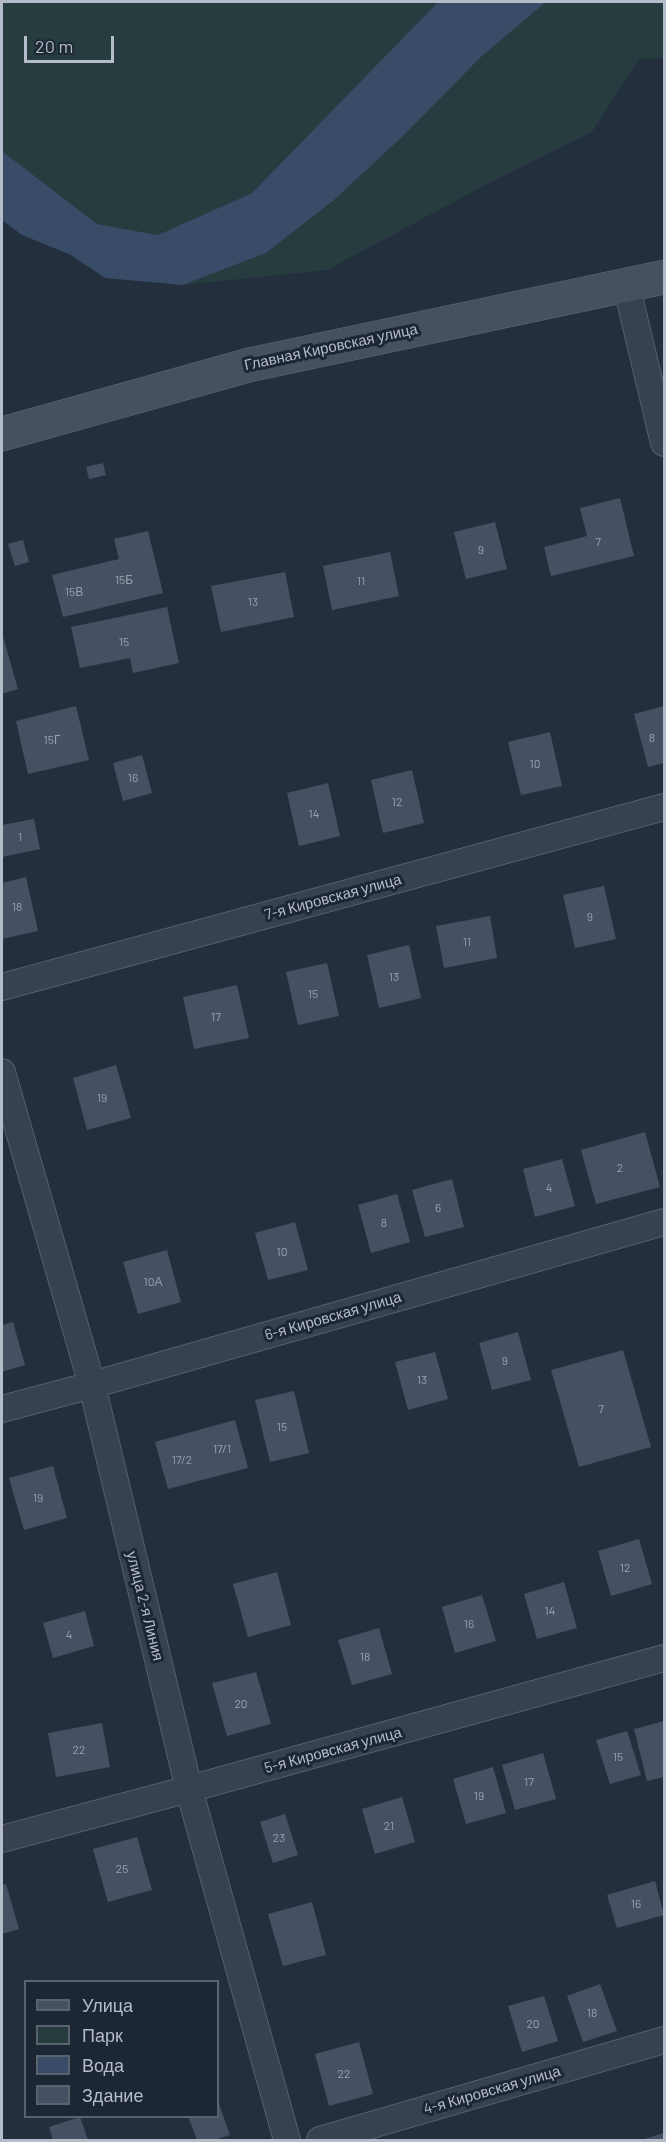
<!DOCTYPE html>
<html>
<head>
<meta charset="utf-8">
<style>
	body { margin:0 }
	#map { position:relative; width:666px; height:2142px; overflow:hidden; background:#242f3e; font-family:Barlow,sans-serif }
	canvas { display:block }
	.frame { position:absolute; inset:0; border:3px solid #b4bcc9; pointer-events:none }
	.legend { position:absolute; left:24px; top:1980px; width:195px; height:138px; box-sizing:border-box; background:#1d2633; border:2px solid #59626f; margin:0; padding:8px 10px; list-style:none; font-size:18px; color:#b4bcc9 }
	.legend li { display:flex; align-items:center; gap:12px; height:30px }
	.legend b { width:30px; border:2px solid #59626f }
	.scale { position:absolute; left:24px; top:36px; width:90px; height:27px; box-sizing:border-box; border:3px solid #b4bcc9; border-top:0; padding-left:8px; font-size:18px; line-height:21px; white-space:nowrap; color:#b4bcc9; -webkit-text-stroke:4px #1d2633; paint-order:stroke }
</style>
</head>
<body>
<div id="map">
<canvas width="666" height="2142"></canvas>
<div class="frame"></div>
<ul class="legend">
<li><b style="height:8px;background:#465061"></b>Улица</li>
<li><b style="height:16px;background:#263c3f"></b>Парк</li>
<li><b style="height:16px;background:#394c67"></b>Вода</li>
<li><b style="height:16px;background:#455162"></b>Здание</li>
</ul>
<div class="scale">20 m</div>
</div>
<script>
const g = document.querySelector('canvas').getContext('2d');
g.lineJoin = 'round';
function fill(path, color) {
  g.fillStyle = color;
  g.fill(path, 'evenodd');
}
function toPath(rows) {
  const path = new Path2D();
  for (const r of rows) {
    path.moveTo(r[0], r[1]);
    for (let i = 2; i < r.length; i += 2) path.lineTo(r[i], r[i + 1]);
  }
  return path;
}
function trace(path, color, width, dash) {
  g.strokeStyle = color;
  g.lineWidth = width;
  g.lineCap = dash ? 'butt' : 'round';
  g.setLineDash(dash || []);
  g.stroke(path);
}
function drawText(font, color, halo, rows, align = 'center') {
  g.font = font + ' Barlow,sans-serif';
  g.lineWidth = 6;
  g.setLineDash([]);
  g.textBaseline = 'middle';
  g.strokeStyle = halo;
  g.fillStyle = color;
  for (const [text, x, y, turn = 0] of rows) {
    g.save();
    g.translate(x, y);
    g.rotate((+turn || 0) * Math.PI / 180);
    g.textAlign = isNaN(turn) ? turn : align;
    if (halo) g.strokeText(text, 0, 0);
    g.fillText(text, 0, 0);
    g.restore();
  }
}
const green = toPath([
	[2,2,438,2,252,193,158,235,97,224,2,151],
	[546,2,664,2,664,58,639,59,592,132,495,180,327,270,183,285,266,253,334,200,402,137,482,56]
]);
const water = toPath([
	[438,2,546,2,482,56,402,137,334,200,266,253,183,285,105,278,71,255,22,235,2,220,2,151,97,224,158,235,252,193]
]);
const building = toPath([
	[103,463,106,475,89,479,86,467],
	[620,498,634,556,551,576,544,547,587,536,580,508],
	[495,522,507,569,466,579,454,532],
	[148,531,163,593,63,617,52,575,119,559,114,539],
	[23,540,29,562,15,566,8,544],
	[390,552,399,596,332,610,323,566],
	[285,572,294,617,221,632,211,586],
	[167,607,179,663,133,673,130,658,80,668,71,627],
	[2,633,18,689,2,694],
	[76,706,89,760,28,774,16,721],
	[664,706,664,763,648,767,634,714],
	[550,732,562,786,521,795,508,742],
	[142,755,152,793,123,801,113,763],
	[412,770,424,823,383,833,371,780],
	[328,783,340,836,299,846,287,793],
	[34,819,40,849,2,857,2,825],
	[26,877,38,931,2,939,2,883],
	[604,886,616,939,575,948,563,895],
	[490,916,497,958,444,968,436,926],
	[409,945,421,998,379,1008,367,955],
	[327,963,339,1016,298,1025,286,972],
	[237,985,249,1038,194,1049,183,997],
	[116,1065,131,1118,87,1130,73,1078],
	[645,1132,660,1187,596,1204,581,1150],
	[562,1159,575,1206,535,1217,523,1169],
	[452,1179,464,1227,425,1237,412,1190],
	[397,1194,410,1242,371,1253,358,1205],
	[295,1222,308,1270,268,1280,255,1233],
	[167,1250,181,1302,138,1314,123,1262],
	[13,1322,25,1365,2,1372,2,1325],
	[518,1332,531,1380,492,1390,479,1343],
	[623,1350,651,1447,579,1467,551,1370],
	[435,1352,448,1399,408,1410,395,1362],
	[294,1391,309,1453,270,1462,255,1400],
	[235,1420,248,1468,168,1489,155,1442],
	[53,1466,67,1518,24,1530,9,1478],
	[639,1539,652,1584,611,1596,598,1551],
	[277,1572,291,1625,248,1637,233,1584],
	[564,1582,577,1628,537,1639,524,1594],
	[482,1595,496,1641,455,1653,442,1607],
	[85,1611,94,1646,53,1658,43,1623],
	[379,1628,392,1674,352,1685,338,1640],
	[256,1672,271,1724,227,1736,212,1683],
	[664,1721,664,1777,647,1781,634,1729],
	[102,1723,110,1767,56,1777,48,1733],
	[627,1731,641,1775,610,1784,596,1740],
	[543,1753,556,1799,515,1810,502,1765],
	[493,1767,506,1813,466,1824,453,1779],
	[402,1797,415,1842,375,1854,362,1809],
	[285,1814,298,1855,273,1863,260,1822],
	[137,1837,152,1890,108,1902,93,1849],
	[655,1881,664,1915,617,1928,607,1895],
	[6,1884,19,1929,2,1934,2,1885],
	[312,1902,326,1955,283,1966,268,1914],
	[600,1984,617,2031,583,2042,567,1996],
	[544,1996,558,2041,522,2052,508,2006],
	[359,2042,373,2094,329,2106,315,2054],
	[218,2101,230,2135,214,2140,197,2140,188,2116,218,2116],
	[80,2117,88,2140,53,2140,49,2127],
	[664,2133,664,2140,641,2140]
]);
const minor = toPath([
	[626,284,664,443],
	[2,987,664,807],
	[2,1072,92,1385,189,1789,287,2140],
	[2,1409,92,1385,664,1222],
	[2,1839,189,1789,664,1658],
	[320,2140,664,2040]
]);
const secondary = toPath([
	[2,434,249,365,664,277]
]);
const numberNames = [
	["7",598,542],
	["9",481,550],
	["15Б",124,580],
	["11",361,581],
	["15В",74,592],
	["13",253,602],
	["15",124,642],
	["8",652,738],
	["15Г",52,740],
	["10",535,764],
	["16",133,778],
	["12",397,802],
	["14",314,814],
	["1",20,837],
	["18",17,907],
	["9",590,917],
	["11",467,942],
	["13",394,977],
	["15",313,994],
	["17",216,1017],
	["19",102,1098],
	["2",620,1168],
	["4",549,1188],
	["6",438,1208],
	["8",384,1223],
	["10",282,1252],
	["10А",153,1282],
	["9",505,1361],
	["13",422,1380],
	["7",601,1409],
	["15",282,1427],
	["17/1",222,1449],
	["17/2",182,1460],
	["19",38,1498],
	["12",625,1568],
	["14",550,1611],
	["16",469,1624],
	["4",69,1635],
	["18",365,1657],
	["20",241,1704],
	["22",79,1750],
	["15",618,1757],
	["17",529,1782],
	["19",479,1796],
	["21",389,1826],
	["23",279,1838],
	["25",122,1869],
	["16",636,1904],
	["18",592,2013],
	["20",533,2024],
	["22",344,2074]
];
const streetNames = [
	["Главная Кировская улица",331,347,-12],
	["7-я Кировская улица",333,897,-15],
	["6-я Кировская улица",333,1316,-16],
	["улица 2-я Линия",145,1606,76],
	["5-я Кировская улица",333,1750,-15],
	["4-я Кировская улица",492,2090,-16]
];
fill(green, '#263c3f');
fill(water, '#394c67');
fill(building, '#455162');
trace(minor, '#565f6c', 28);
trace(secondary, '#565f6c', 35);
trace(minor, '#38414e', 26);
trace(secondary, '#465061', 33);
drawText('12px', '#98a1af', null, numberNames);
drawText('15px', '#b4bcc9', '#1d2633', streetNames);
</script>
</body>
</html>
